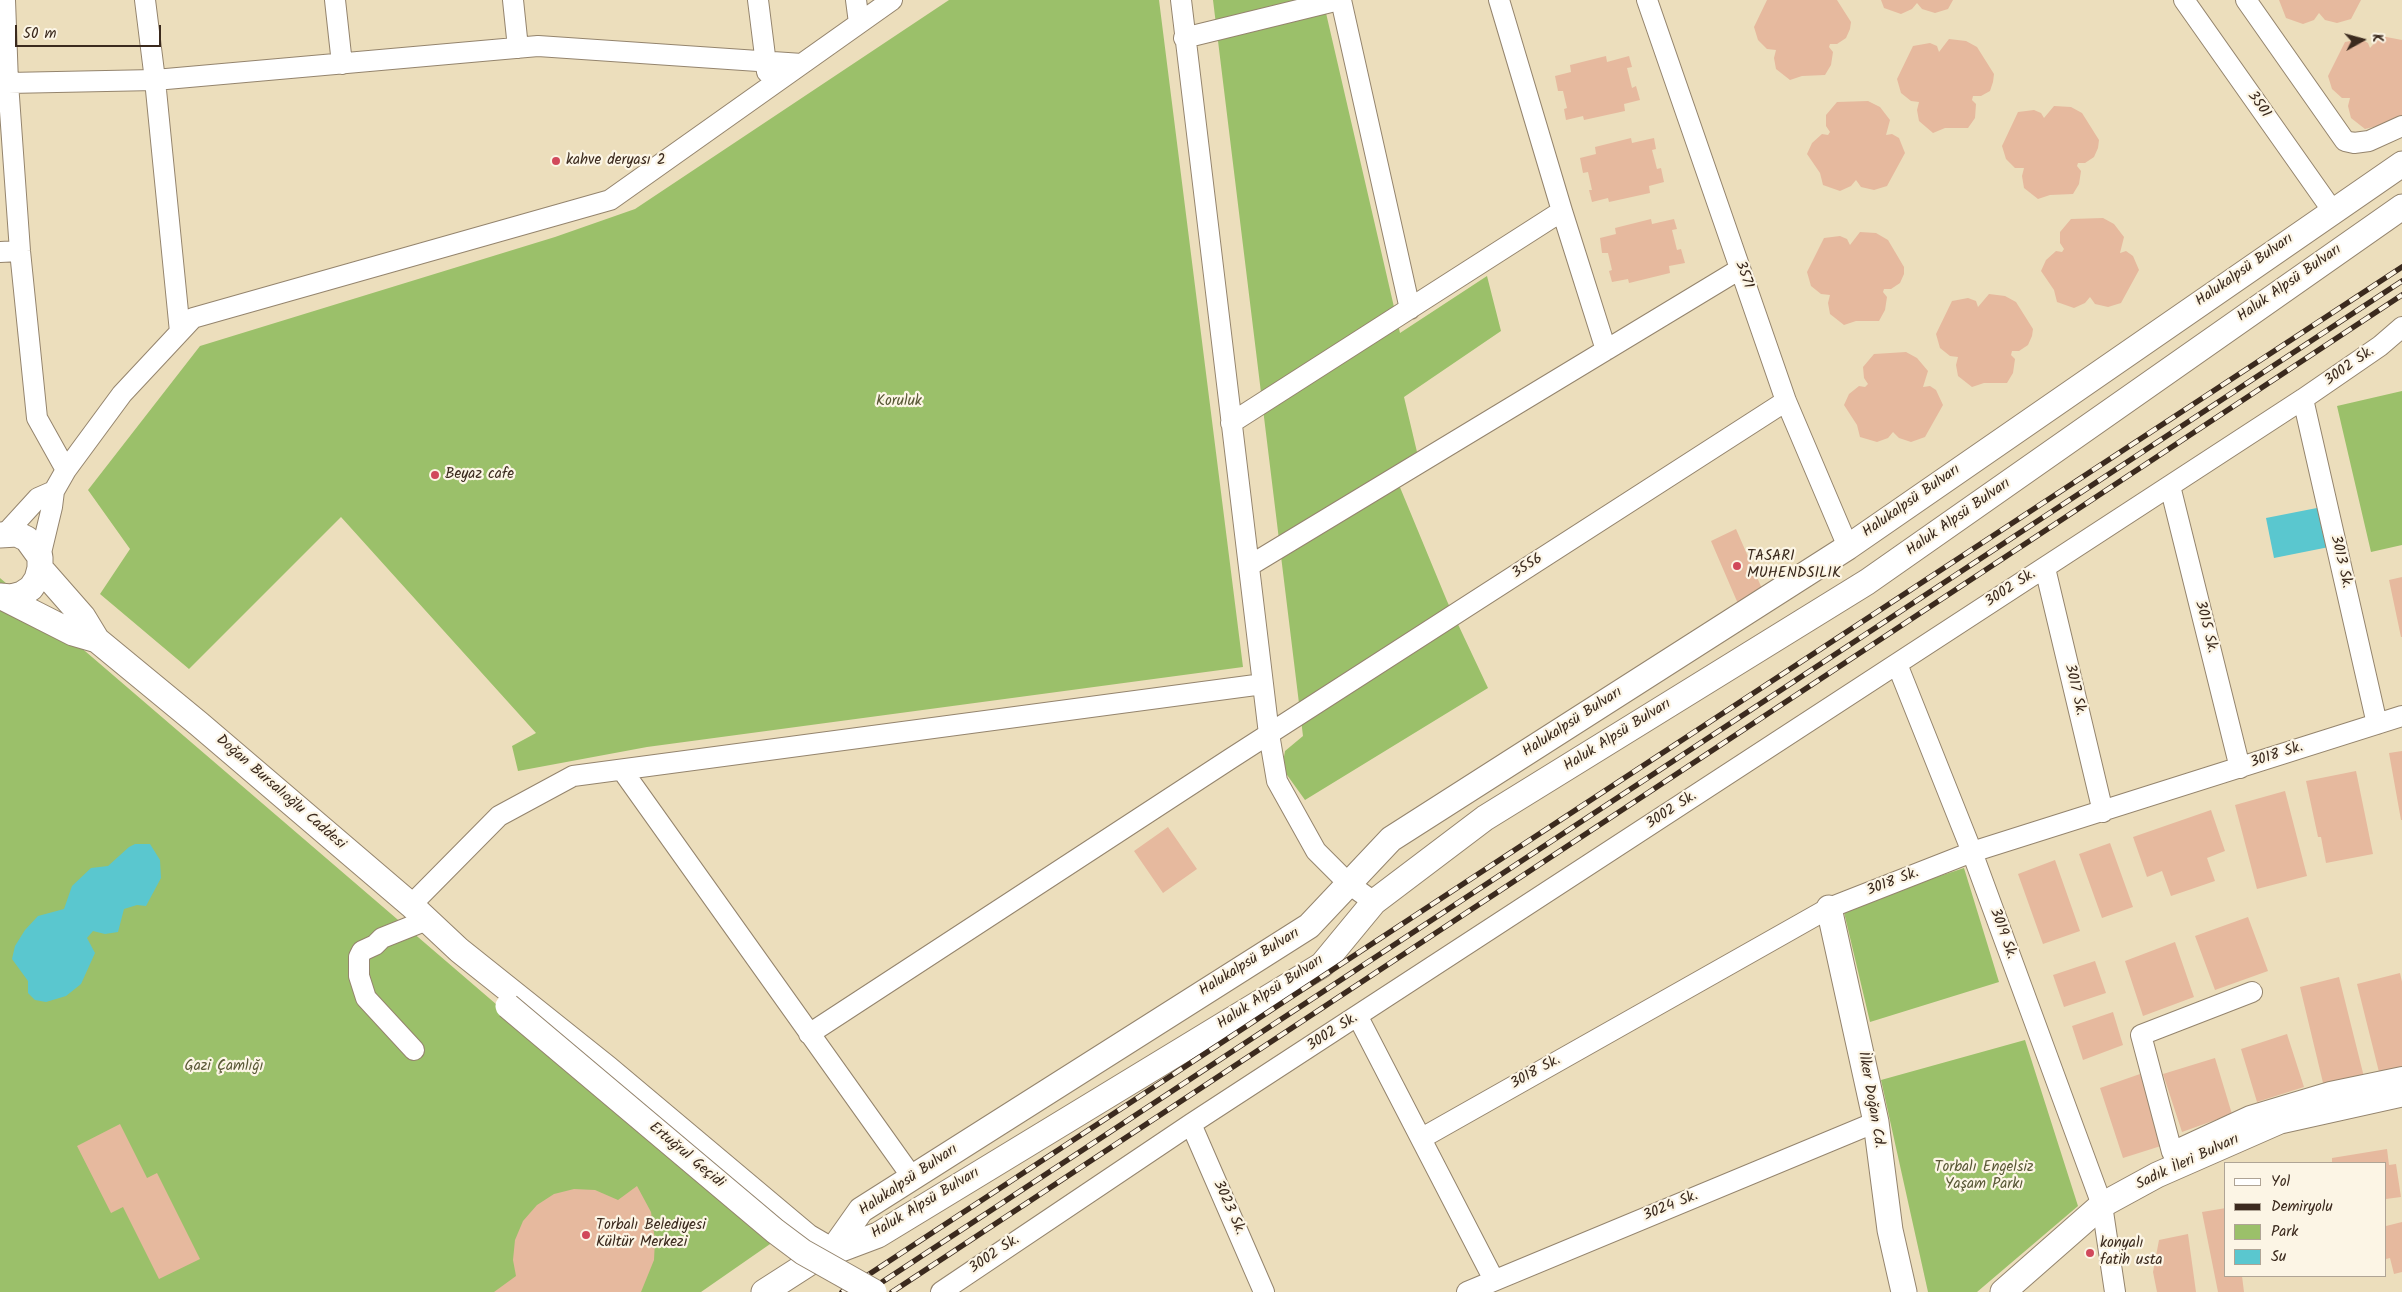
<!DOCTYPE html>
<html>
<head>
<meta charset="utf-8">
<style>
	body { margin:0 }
	#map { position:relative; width:2402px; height:1292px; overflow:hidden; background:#ecdebc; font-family:Kalam,sans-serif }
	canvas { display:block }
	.legend { position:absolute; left:2224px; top:1162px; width:162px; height:115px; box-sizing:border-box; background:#fcf5e5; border:1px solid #afa495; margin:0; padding:6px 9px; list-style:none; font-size:15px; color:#3b2a1e }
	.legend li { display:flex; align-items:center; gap:10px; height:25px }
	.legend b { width:25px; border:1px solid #afa495 }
	.north { position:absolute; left:2337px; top:15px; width:50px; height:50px; -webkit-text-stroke:4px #fcf5e5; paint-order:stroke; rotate:83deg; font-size:14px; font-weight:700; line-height:20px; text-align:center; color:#3b2a1e }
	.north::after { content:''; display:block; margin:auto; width:18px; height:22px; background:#3b2a1e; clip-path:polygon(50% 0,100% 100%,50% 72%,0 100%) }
	.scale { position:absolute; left:15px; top:25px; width:146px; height:22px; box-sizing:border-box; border:2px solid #3b2a1e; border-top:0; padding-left:6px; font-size:15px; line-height:18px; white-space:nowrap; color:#3b2a1e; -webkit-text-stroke:4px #fcf5e5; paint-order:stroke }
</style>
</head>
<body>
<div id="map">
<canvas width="2402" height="1292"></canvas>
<ul class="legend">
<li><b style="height:6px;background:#fff"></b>Yol</li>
<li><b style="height:6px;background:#3b2a1e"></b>Demiryolu</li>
<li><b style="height:14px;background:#9bc06a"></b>Park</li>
<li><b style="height:14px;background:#5ac7cf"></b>Su</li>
</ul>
<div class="north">K</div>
<div class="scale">50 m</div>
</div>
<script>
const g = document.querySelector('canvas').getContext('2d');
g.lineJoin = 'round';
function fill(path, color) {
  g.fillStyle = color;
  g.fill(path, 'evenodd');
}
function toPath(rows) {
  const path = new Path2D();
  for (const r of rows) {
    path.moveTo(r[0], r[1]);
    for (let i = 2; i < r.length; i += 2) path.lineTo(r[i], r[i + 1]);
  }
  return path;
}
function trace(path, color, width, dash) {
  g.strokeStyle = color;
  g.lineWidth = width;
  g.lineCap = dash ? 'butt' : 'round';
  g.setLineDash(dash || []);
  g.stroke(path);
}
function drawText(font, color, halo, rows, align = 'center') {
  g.font = font + ' Kalam,sans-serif';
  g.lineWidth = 4.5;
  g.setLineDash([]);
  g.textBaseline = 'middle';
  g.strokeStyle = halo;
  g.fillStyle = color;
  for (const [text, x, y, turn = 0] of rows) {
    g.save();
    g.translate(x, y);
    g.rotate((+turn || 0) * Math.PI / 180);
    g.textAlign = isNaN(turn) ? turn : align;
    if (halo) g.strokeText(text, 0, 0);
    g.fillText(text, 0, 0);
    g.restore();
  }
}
const green = toPath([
	[949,0,1159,0,1243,667,647,747,518,771,512,746,536,733,341,517,189,669,100,594,130,549,88,490,200,346,555,237,635,209],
	[1213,0,1323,0,1400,333,1487,276,1501,331,1404,397,1417,452,1392,468,1447,601,1488,688,1305,800,1282,768,1285,751,1303,736],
	[2402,391,2402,545,2371,552,2337,406],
	[0,578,773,1242,701,1292,0,1292],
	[1964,868,1999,982,1870,1022,1843,908],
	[2025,1040,2078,1206,1977,1292,1928,1292,1881,1080]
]);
const water = toPath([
	[2322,507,2329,547,2274,558,2266,518],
	[135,844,150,844,160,860,161,878,146,906,137,905,124,909,118,932,105,934,93,931,87,938,95,953,81,984,66,996,46,1002,35,1000,28,993,28,981,12,959,15,946,25,930,38,916,64,909,72,886,91,868,108,866,129,847]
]);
const building = toPath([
	[1767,0,1837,0,1851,22,1850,29,1846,38,1837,44,1830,44,1829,47,1833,52,1831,65,1825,75,1802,76,1790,80,1776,69,1774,58,1776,50,1767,49,1758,40,1754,27],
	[1881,0,1953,0,1948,9,1935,13,1922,9,1917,3,1912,9,1901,14,1884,8],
	[2279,0,2361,0,2351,19,2337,23,2325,20,2319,13,2314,20,2303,24,2286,18],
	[2381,36,2402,40,2402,120,2365,129,2351,118,2348,106,2350,98,2342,98,2332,89,2328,76,2345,42,2361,39,2368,43,2370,48],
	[1949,39,1966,41,1977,47,1994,74,1993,82,1990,91,1981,96,1973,96,1972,100,1976,104,1975,118,1968,128,1945,128,1933,133,1919,121,1917,110,1919,102,1911,101,1901,93,1897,79,1913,46,1930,43,1937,46,1939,52],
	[1606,56,1607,62,1629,56,1632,67,1627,68,1632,88,1636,86,1640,100,1624,104,1625,111,1584,120,1583,116,1566,120,1564,109,1567,108,1563,91,1558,91,1555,76,1571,72,1570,65],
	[1868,101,1880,107,1890,120,1886,135,1892,134,1899,138,1905,153,1887,186,1874,190,1861,187,1856,180,1851,186,1840,191,1823,185,1820,173,1807,154,1812,143,1822,134,1828,135,1830,132,1826,126,1826,115,1837,102],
	[2054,106,2071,107,2082,113,2099,140,2098,148,2094,157,2085,163,2078,163,2077,166,2081,171,2079,184,2073,194,2050,195,2038,199,2024,188,2022,176,2024,168,2015,168,2006,159,2002,146,2018,112,2034,110,2041,113,2044,118],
	[1631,138,1632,143,1654,138,1656,149,1652,150,1657,169,1661,168,1664,182,1649,186,1650,193,1609,202,1608,198,1592,202,1589,190,1592,190,1588,172,1583,173,1580,158,1596,154,1595,147],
	[2103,218,2114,224,2124,237,2120,253,2126,251,2133,256,2139,270,2121,303,2108,307,2095,304,2090,297,2085,303,2074,308,2057,302,2054,290,2041,271,2046,260,2056,251,2062,252,2064,249,2060,243,2060,232,2071,219],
	[1651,219,1652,224,1674,219,1677,229,1672,230,1677,250,1681,249,1685,263,1669,266,1670,273,1629,283,1628,279,1612,282,1609,271,1612,270,1608,253,1602,253,1600,238,1616,234,1615,228],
	[1860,232,1876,233,1888,240,1904,267,1904,274,1900,283,1891,289,1884,289,1883,292,1887,297,1885,310,1879,321,1856,321,1844,325,1830,314,1828,303,1830,295,1821,294,1811,286,1807,272,1824,238,1840,236,1847,239,1850,245],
	[1989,294,2005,296,2016,302,2033,329,2032,336,2028,345,2019,351,2012,351,2011,355,2015,359,2013,373,2007,383,1984,383,1972,387,1958,376,1956,365,1958,357,1950,356,1940,348,1936,334,1952,301,1968,298,1976,301,1978,307],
	[1906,352,1917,358,1928,371,1923,387,1930,386,1936,390,1943,405,1925,437,1911,442,1899,438,1893,432,1888,438,1877,442,1860,437,1857,425,1844,405,1849,394,1859,386,1865,387,1868,384,1864,378,1863,367,1874,354],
	[1736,529,1763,591,1739,606,1711,541],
	[2402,577,2402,637,2401,637,2389,580],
	[2402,751,2402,820,2401,820,2389,753],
	[2356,771,2373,854,2326,863,2321,837,2318,837,2306,781],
	[2285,791,2307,876,2257,889,2235,805],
	[2211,810,2225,851,2207,858,2215,881,2171,896,2162,871,2147,877,2133,837],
	[1168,827,1197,869,1163,893,1134,851],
	[2110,843,2133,907,2102,918,2079,854],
	[2055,860,2080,931,2043,944,2018,874],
	[2248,917,2268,971,2215,990,2195,936],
	[2175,942,2194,997,2143,1016,2125,961],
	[2095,961,2106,993,2064,1007,2053,975],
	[2400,973,2402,982,2402,1067,2379,1072,2357,984],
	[2339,977,2364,1077,2324,1087,2300,987],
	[2113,1012,2123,1045,2083,1060,2072,1026],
	[2287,1034,2304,1087,2257,1102,2241,1049],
	[2215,1058,2232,1114,2182,1132,2163,1074],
	[2140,1074,2164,1145,2123,1158,2100,1088],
	[120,1124,147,1178,157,1173,200,1259,159,1279,123,1207,111,1213,77,1146],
	[2387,1149,2389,1165,2396,1164,2401,1197,2386,1199,2386,1163,2332,1163,2332,1158],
	[637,1186,651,1212,655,1240,654,1260,641,1292,494,1292,516,1276,513,1260,515,1240,523,1221,537,1205,554,1194,574,1189,595,1190,618,1200],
	[2226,1208,2226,1276,2242,1276,2244,1292,2218,1292,2202,1212],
	[2402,1222,2402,1272,2394,1274,2390,1258,2386,1259,2386,1226],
	[2188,1234,2196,1292,2157,1292,2153,1272,2159,1240]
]);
const minor = toPath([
	[5,0,8,83,20,251,37,418,66,470],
	[145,0,155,80,180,332],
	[335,0,342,64],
	[513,0,518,48],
	[758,0,767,72],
	[856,0,859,23],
	[1181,0,1269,734,1277,781,1316,851,1349,884,1374,902],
	[1341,0,1410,309],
	[1499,0,1562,211,1606,350],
	[1647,0,1786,401,1848,547],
	[2184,0,2332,210],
	[2246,0,2345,141,2354,143,2369,141,2402,126],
	[1184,38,1339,0],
	[8,83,155,80,538,46,802,64],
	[0,252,20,251],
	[2303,399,2377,724],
	[1231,423,1562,211],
	[2170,486,2240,768],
	[6,533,38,498,54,491],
	[40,557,52,507,54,491,66,470,122,394,193,318,610,200,892,0],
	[1249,566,1740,269],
	[2045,568,2103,812],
	[1897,664,1972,852,2102,1205,2115,1292],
	[622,770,912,1177],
	[411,905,499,816,573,776,1263,684],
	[2252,992,2141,1035,2172,1152,2250,1116,2330,1092,2402,1077],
	[1358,1017,1494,1280],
	[809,1034,1230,759,1786,401],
	[414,1050,366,998,359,976,359,957,362,951,375,945,382,938,427,920],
	[1191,1124,1264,1292],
	[1422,1138,1829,908,1972,852,2402,716],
	[941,1292,1191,1124,2303,399,2380,346,2402,327],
	[1467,1292,1876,1122]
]);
const major = toPath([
	[0,535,17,534,27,539,40,557,40,568,37,579,31,588,22,594,11,597,0,596],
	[40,568,83,617,97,640,199,724,411,905,459,950,608,1069,808,1237,832,1251],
	[0,596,73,633,97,640],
	[1829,908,1876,1122,1890,1230,1904,1292],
	[832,1251,861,1210,1309,926,1391,839,1848,547,2402,164],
	[764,1292,817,1258,878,1235,1322,965,1374,902,1485,818,1867,582,2402,207],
	[2003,1292,2102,1205,2157,1175,2280,1121,2402,1094]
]);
const rail = toPath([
	[842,1292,2402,267],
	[867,1292,2402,281],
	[892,1292,2402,295]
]);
const majorBridge = toPath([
	[508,1006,775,1231,803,1252,874,1292]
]);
const markers = [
	[556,161,5,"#d1495b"],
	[435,475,5,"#d1495b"],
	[1737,566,5,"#d1495b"],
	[586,1235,5,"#d1495b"],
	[2090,1253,5,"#d1495b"]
];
const streetNames = [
	["3501",2258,105,55],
	["Halukalpsü Bulvarı",2245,271,-35],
	["3571",1743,275,71],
	["Haluk Alpsü Bulvarı",2290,284,-35],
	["3002 Sk.",2350,367,-35],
	["Halukalpsü Bulvarı",1912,502,-35],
	["Haluk Alpsü Bulvarı",1959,518,-35],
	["3013 Sk.",2340,562,77],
	["3556",1528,567,-33],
	["3002 Sk.",2011,589,-33],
	["3015 Sk.",2205,627,76],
	["3017 Sk.",2074,690,77],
	["Halukalpsü Bulvarı",1573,723,-33],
	["Haluk Alpsü Bulvarı",1618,736,-32],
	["3018 Sk.",2277,756,-18],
	["Doğan Bursalıoğlu Caddesi",280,793,41],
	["3002 Sk.",1672,811,-33],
	["3018 Sk.",1893,883,-21],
	["3019 Sk.",2002,934,70],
	["Halukalpsü Bulvarı",1250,963,-32],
	["Haluk Alpsü Bulvarı",1271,993,-33],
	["3002 Sk.",1333,1033,-33],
	["3018 Sk.",1536,1073,-29],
	["İlker Doğan Cd.",1870,1100,80],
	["Ertuğrul Geçidi",686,1156,40],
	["Sadık İleri Bulvarı",2188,1163,-25],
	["Halukalpsü Bulvarı",909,1181,-34],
	["Haluk Alpsü Bulvarı",926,1204,-31],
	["3024 Sk.",1671,1207,-22],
	["3023 Sk.",1228,1208,66],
	["3002 Sk.",995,1255,-34]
];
const poiNames = [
	["kahve deryası 2",566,161],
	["Beyaz cafe",445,475],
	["TASARI",1747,557],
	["MUHENDSILIK",1747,574],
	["Torbalı Belediyesi",596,1226],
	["Kültür Merkezi",596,1243],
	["konyalı",2100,1244],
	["fatih usta",2100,1261]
];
const parkNames = [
	["Koruluk",899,402],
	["Gazi Çamlığı",224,1067],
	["Torbalı Engelsiz",1984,1168],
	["Yaşam Parkı",1984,1185]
];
fill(green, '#9bc06a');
fill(water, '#5ac7cf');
fill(building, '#e6b99e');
trace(minor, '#94846d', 22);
trace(major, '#94846d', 27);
trace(minor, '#fff', 20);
trace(major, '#fff', 25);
trace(rail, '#3b2a1e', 5.5);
trace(rail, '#fcf5e5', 4, [11]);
trace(majorBridge, '#94846d', 27, []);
trace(majorBridge, '#fff', 25);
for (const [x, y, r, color] of markers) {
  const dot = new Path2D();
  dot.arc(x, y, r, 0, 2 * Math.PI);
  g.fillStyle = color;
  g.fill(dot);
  trace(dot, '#fcf5e5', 2);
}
drawText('15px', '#3b2a1e', '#fcf5e5', streetNames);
drawText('15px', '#3b2a1e', '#fcf5e5', poiNames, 'left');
drawText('15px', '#585735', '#fcf5e5', parkNames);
</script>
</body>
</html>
